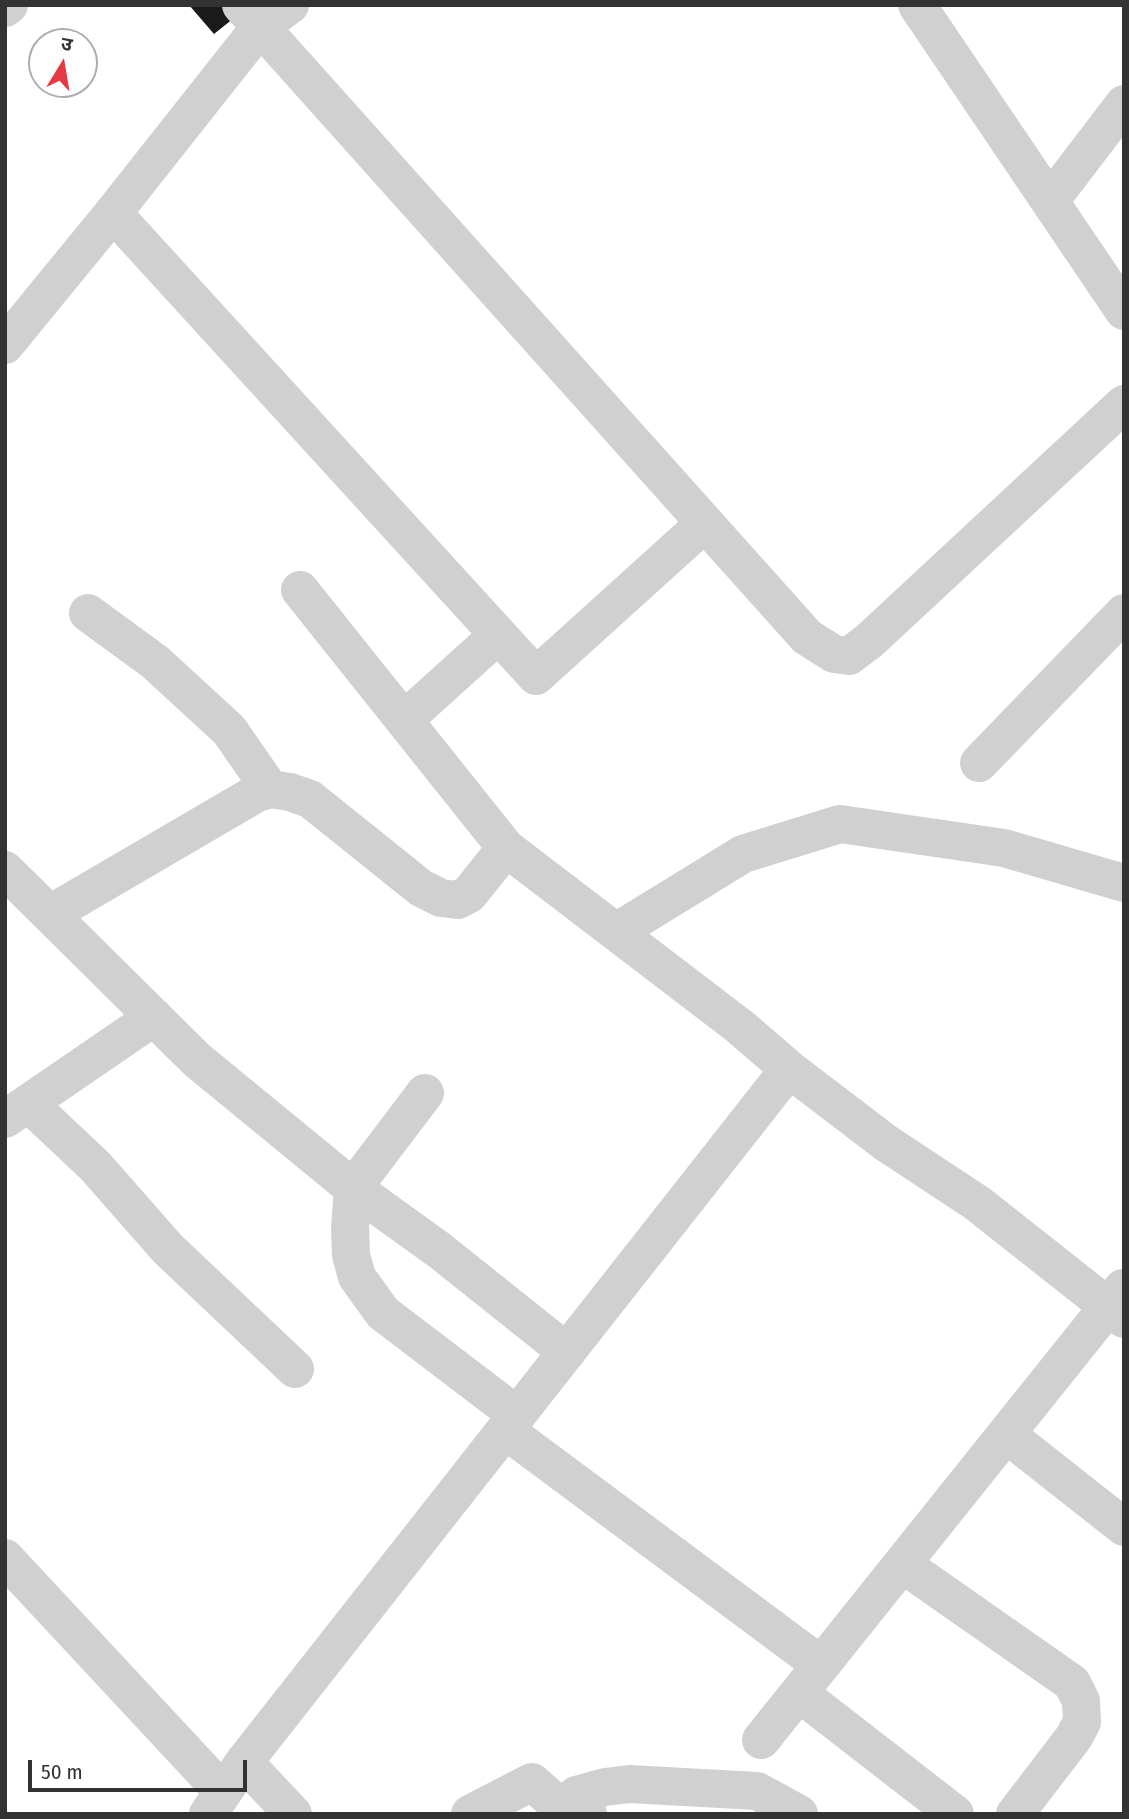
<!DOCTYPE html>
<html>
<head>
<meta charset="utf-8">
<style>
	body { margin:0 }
	#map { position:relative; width:1129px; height:1819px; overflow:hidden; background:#fff; font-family:"Fira Sans Condensed","Noto Sans Devanagari",sans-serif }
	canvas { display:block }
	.frame { position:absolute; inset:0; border:7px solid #333; pointer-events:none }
	.north { position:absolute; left:28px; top:28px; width:70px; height:70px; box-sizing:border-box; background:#fff; border:2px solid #adadad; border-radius:50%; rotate:11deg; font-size:19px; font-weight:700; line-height:28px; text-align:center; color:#333 }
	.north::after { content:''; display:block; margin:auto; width:24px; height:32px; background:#e63946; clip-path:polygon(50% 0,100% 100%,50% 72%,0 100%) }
	.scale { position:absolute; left:28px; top:1760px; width:219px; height:32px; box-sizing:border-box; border:4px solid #333; border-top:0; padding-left:9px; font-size:21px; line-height:24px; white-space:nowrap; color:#333; -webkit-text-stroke:5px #fff; paint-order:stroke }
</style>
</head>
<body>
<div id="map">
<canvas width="1129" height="1819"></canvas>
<div class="frame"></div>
<div class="north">उ</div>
<div class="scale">50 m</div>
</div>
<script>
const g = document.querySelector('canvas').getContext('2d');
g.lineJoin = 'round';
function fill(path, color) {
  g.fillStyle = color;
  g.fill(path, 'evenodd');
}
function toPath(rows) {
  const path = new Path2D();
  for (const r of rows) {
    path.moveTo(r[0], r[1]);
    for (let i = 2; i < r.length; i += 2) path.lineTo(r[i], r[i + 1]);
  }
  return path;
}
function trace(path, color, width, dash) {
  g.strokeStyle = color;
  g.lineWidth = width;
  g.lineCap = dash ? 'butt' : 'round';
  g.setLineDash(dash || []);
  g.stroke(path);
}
const building = toPath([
	[189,5,232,5,239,14,214,34]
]);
const minor = toPath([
	[241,5,807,637,834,654,849,656,869,641,1124,404],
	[917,5,1124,311],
	[5,8,9,5],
	[1050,201,1124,104],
	[113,213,536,676,705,523],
	[5,345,113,213,260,27,290,5],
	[300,590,506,848,739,1026,789,1069,886,1143,977,1203,1124,1319],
	[88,613,155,662,229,730,270,789],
	[404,720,498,635],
	[979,763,1124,613],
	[5,870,197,1060,353,1188,439,1250,567,1352],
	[50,914,257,793,270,789,290,792,310,799,421,888,441,898,458,900,469,894,506,848],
	[616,932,743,854,840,824,1004,848,1124,883],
	[425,1093,353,1188,350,1228,351,1255,357,1277,383,1313,517,1415],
	[28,1103,95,1166,168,1249,295,1369],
	[5,1119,154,1017],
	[505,1430,821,1665],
	[1006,1434,1124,1527],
	[5,1558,223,1792],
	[902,1564,1072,1683,1081,1701,1082,1722,1074,1737,1015,1814],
	[799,1693,955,1814],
	[761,1740,1123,1288],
	[244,1762,293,1814],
	[208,1814,244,1762,789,1069],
	[470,1814,532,1782,568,1814],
	[588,1814,576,1795,605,1787,629,1784,757,1791,799,1814]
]);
fill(building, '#1a1a1a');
trace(minor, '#d0d0d0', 38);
</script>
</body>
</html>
